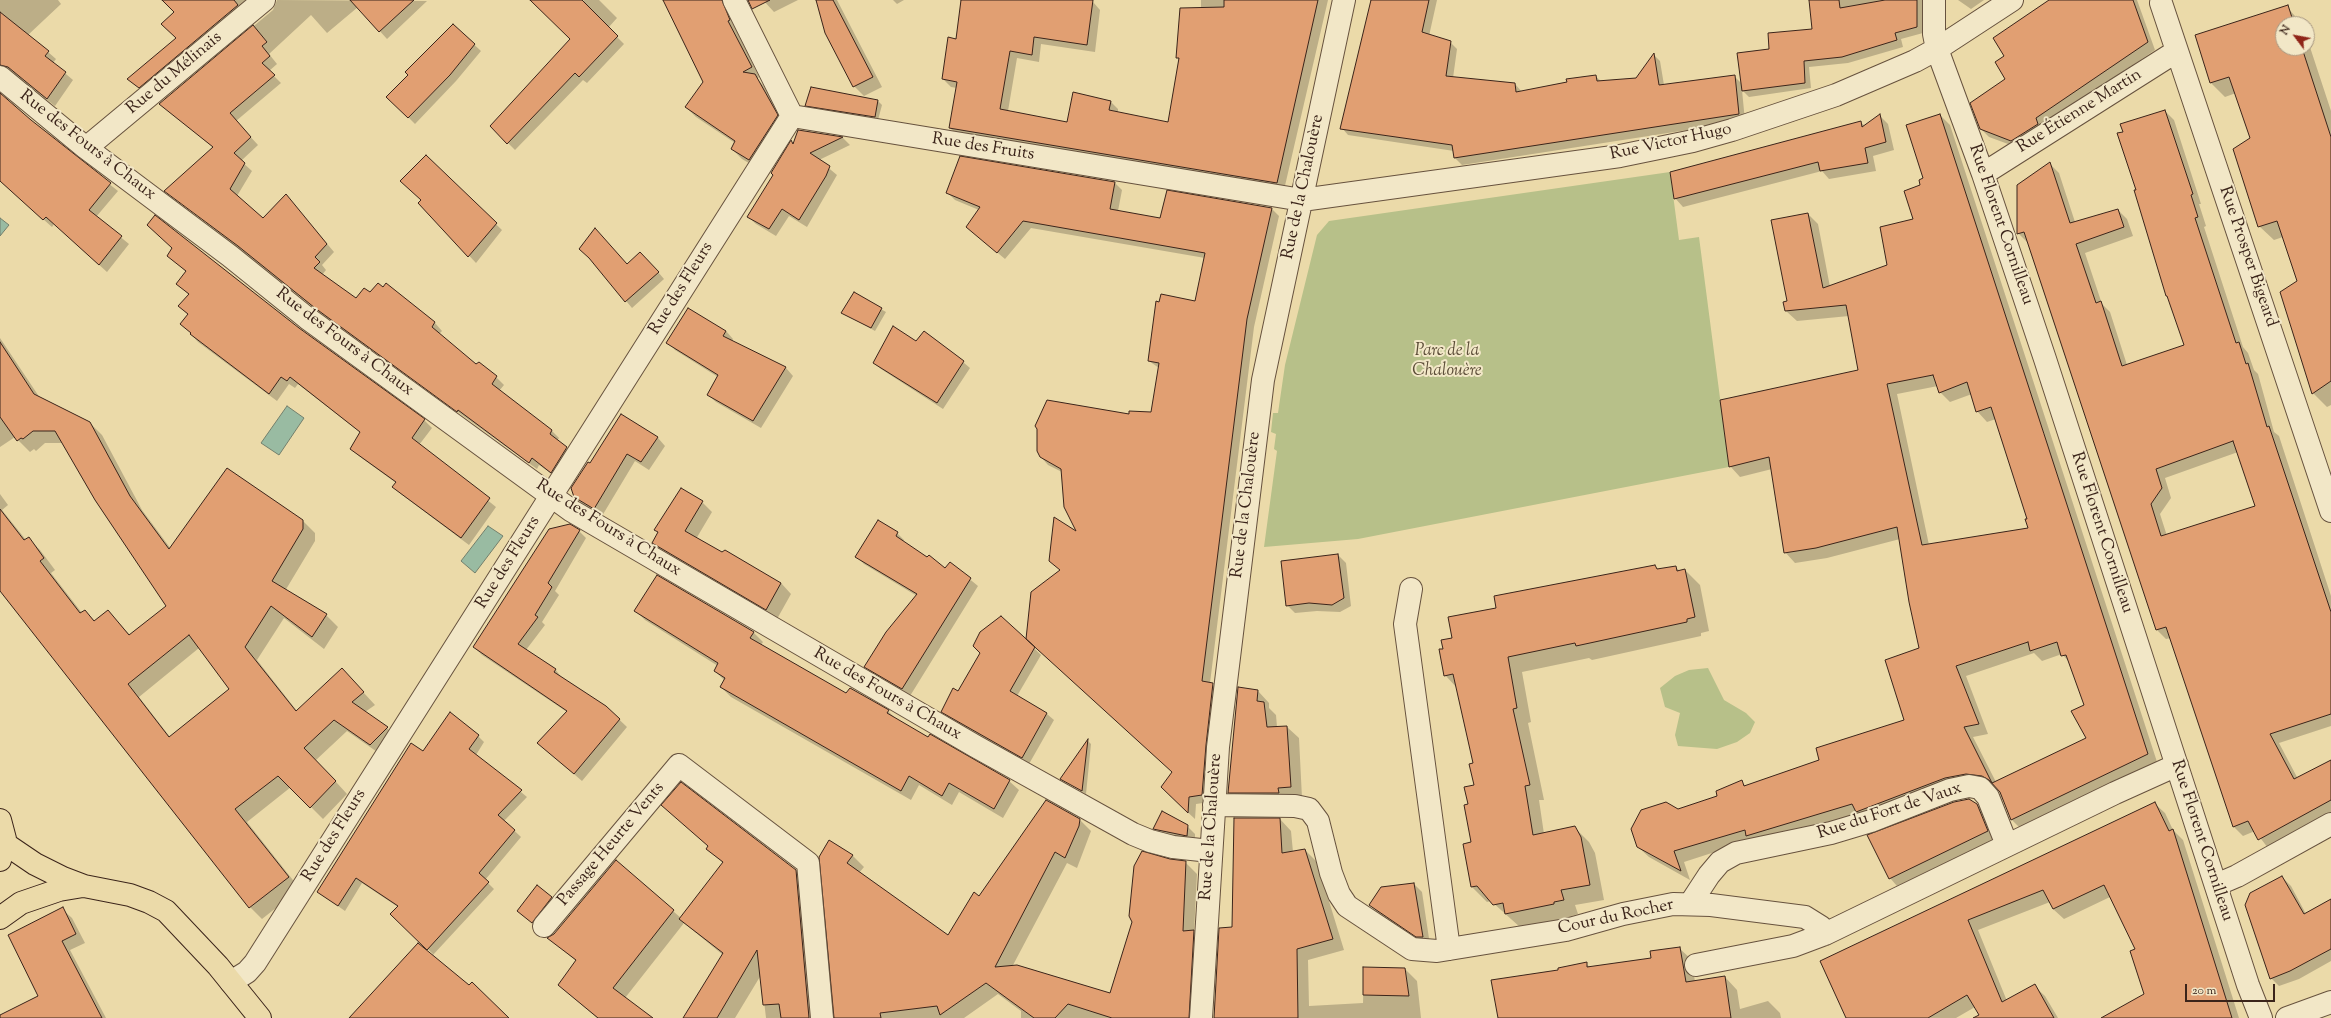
<!DOCTYPE html>
<html>
<head>
<meta charset="utf-8">
<style>
	body { margin:0 }
	#map { position:relative; width:2331px; height:1018px; overflow:hidden; background:#ebdaa9; font-family:"Sorts Mill Goudy",serif }
	canvas { display:block }
	.north { position:absolute; left:2275px; top:16px; width:40px; height:40px; box-sizing:border-box; background:#f2e7c7; border:1px solid #a99982; border-radius:50%; rotate:302deg; font-size:11px; font-weight:700; line-height:16px; text-align:center; color:#3b241a }
	.north::after { content:''; display:block; margin:auto; width:14px; height:18px; background:#8f2418; clip-path:polygon(50% 0,100% 100%,50% 72%,0 100%) }
	.scale { position:absolute; left:2185px; top:984px; width:90px; height:18px; box-sizing:border-box; border:2px solid #3b241a; border-top:0; padding-left:5px; font-size:12px; line-height:14px; white-space:nowrap; color:#3b241a; -webkit-text-stroke:3px #f2e7c7; paint-order:stroke }
</style>
</head>
<body>
<div id="map">
<canvas width="2331" height="1018"></canvas>
<div class="north">N</div>
<div class="scale">20 m</div>
</div>
<script>
const g = document.querySelector('canvas').getContext('2d');
g.lineJoin = 'round';
function fill(path, color) {
  g.fillStyle = color;
  g.fill(path, 'evenodd');
}
function toPath(rows) {
  const path = new Path2D();
  for (const r of rows) {
    path.moveTo(r[0], r[1]);
    for (let i = 2; i < r.length; i += 2) path.lineTo(r[i], r[i + 1]);
  }
  return path;
}
function trace(path, color, width, dash) {
  g.strokeStyle = color;
  g.lineWidth = width;
  g.lineCap = dash ? 'butt' : 'round';
  g.setLineDash(dash || []);
  g.stroke(path);
}
function drawText(font, color, halo, rows, align = 'center') {
  g.font = font + ' "Sorts Mill Goudy",serif';
  g.lineWidth = 4;
  g.setLineDash([]);
  g.textBaseline = 'middle';
  g.strokeStyle = halo;
  g.fillStyle = color;
  for (const [text, x, y, turn = 0] of rows) {
    g.save();
    g.translate(x, y);
    g.rotate((+turn || 0) * Math.PI / 180);
    g.textAlign = isNaN(turn) ? turn : align;
    if (halo) g.strokeText(text, 0, 0);
    g.fillText(text, 0, 0);
    g.restore();
  }
}
const green = toPath([
	[1670,172,1679,240,1699,237,1729,467,1358,539,1264,547,1277,451,1274,449,1276,434,1271,432,1273,413,1278,413,1285,365,1317,235,1329,221],
	[1708,668,1724,700,1746,713,1755,722,1750,733,1737,742,1717,749,1678,746,1675,735,1680,713,1665,707,1660,688,1675,676,1689,670]
]);
const water = toPath([
	[0,218,9,225,0,236,0,218],
	[287,406,304,418,279,455,261,443,287,406],
	[488,526,503,536,475,573,461,561,488,526]
]);
const shadow = toPath([
	[0,0,58,0,61,4,28,35,48,52,56,59,53,63,73,80,55,106,11,72,0,75],
	[164,0,261,0,147,95,129,79,177,39,175,12],
	[277,0,427,1,387,39,358,7,327,33,311,15,269,54,277,64,269,71,281,83,236,121,258,145,241,161,252,171,237,196,263,220,286,195,334,252,322,265,326,270,322,275,356,300,383,288,386,285,435,323,442,331,439,334,476,365,479,363,496,377,504,385,499,391,551,430,559,438,557,441,574,455,559,479,539,465,537,469,323,315,166,191,214,148,160,104,273,10],
	[531,0,567,0,576,9,584,0,599,0,617,18,608,28,624,44,587,83,583,80,515,150,491,126,572,39],
	[664,0,722,0,759,77,757,79,763,85,787,126,759,169,742,159,732,149,735,143,696,117,686,107,704,82],
	[763,0,798,0,774,12],
	[817,0,837,0,882,87,864,96,854,86],
	[893,0,904,0,897,4],
	[962,0,1073,0,1093,2,1100,10,1095,52,1041,44,1039,62,1017,58,1008,111,1068,123,1111,102,1118,109,1118,113,1168,123,1179,60,1177,57,1201,9,1201,0,1328,0,1284,190,958,136,950,128,957,88,951,87,943,79,957,40],
	[1372,0,1437,0,1429,36,1450,42,1457,49,1453,78,1515,84,1522,92,1595,76,1601,81,1636,78,1654,55,1660,61,1664,85,1734,76,1742,84,1770,49,1813,30,1810,0,1923,0,1923,33,1901,39,1903,47,1848,63,1809,67,1811,88,1749,97,1742,90,1745,121,1462,165,1455,158,1454,151,1348,135,1342,128],
	[1958,0,1984,0,1971,9],
	[2051,0,2137,0,2155,50,2043,126,2019,148,1989,137,1981,129,2007,80,2005,57],
	[2287,7,2302,24,2283,24,2283,48,2307,48,2307,38,2331,111,2331,405,2327,407,2313,393,2281,292,2298,282,2283,237,2274,240,2259,226,2251,138,2236,93,2225,97,2211,83],
	[453,25,481,51,456,81,415,124,388,97,410,75],
	[812,88,878,101,882,105,878,120,810,109,806,105],
	[0,93,30,121,118,191,96,217,129,244,107,272,54,224,52,227,0,181],
	[2165,111,2174,120,2201,204,2199,204,2206,226,2204,227,2243,347,2248,353,2254,370,2258,374,2274,432,2279,436,2331,596,2331,726,2279,743,2298,779,2331,761,2331,815,2268,848,2255,831,2243,836,2234,827,2171,638,2166,639,2157,630,2028,243,2018,233,2050,164,2059,173,2075,222,2118,210,2127,219,2133,236,2085,253,2102,304,2110,312,2127,365,2185,346,2137,190,2124,132],
	[2238,452,2256,506,2167,536,2160,514,2171,498,2165,478],
	[1940,115,1950,125,2158,765,2022,830,2011,819,1998,789,1982,784,1757,845,1752,840,1684,862,1690,880,1649,857,1638,847,1678,810,1718,797,1741,782,1746,786,1820,760,1905,721,1920,649,1900,539,1827,558,1795,563,1785,552,1772,469,1740,477,1730,466,1860,371,1849,316,1797,321,1786,311,1808,214,1818,224,1830,287,1888,266,1915,219],
	[1938,386,1940,392,1950,402,1972,394,1977,411,1987,422,1996,419,2028,520,2029,529,1929,545,1897,394],
	[2034,653,2042,661,2062,654,2070,663,2085,705,2087,738,1996,782,1973,737,1988,734,1966,676],
	[1880,116,1888,124,1894,150,1873,156,1876,171,1829,179,1822,171,1683,207,1675,198,1860,122,1865,126],
	[799,131,843,138,850,145,819,160,837,175,807,227,789,216,776,236,756,224,748,217,774,175,792,142,794,144],
	[426,157,502,230,476,263,420,203,422,201],
	[1115,183,1122,190,1118,211,1161,219,1272,209,1279,216,1254,327,1210,683,1220,691,1210,802,1196,804,1195,819,1169,795,1173,772,1061,571,1051,561,1078,533,1062,472,1048,465,1041,457,1130,415,1152,413,1159,368,1149,361,1196,302,1205,258,1031,228,1005,259,967,227,979,210,955,200,948,193],
	[580,249,627,265,647,259,664,279,632,308,593,261],
	[168,255,299,329,424,420,432,428,419,445,496,507,469,545,401,494,394,487,396,483,359,456,351,449,361,433,298,384,295,388,289,384,277,401,198,342,191,334,188,315,180,306,189,295,177,283,186,272],
	[854,294,886,312,875,331,842,312],
	[726,331,733,339,732,342,786,368,793,376,761,428,716,402,708,395,718,377,675,350,668,342],
	[0,338,40,398,90,423,102,435,142,510,171,549,303,521,315,533,315,541,285,591,326,615,338,627,324,649,284,618,257,660,297,711,342,669,375,705,365,712,387,728,399,740,383,756,347,731,316,760,347,794,323,819,291,787,247,822,300,889,262,919,250,907,0,590,0,494,8,505,2,510,26,540,28,538,40,550,55,570,51,573,82,613,85,611,95,621,108,611,130,635,167,606,63,443,45,443,36,451,34,449,30,452,15,437,0,447],
	[199,648,230,690,170,737,139,697],
	[963,362,970,368,943,409,881,369,874,363],
	[622,415,658,438,665,446,649,470,635,461,602,516,583,505,575,497],
	[702,502,712,512,696,539,781,583,791,594,777,619,664,553,653,543],
	[579,531,586,538,555,591,559,595,542,622,545,625,526,650,555,669,562,678,606,707,627,727,582,781,546,750,567,712,482,655,474,647],
	[897,533,904,540,903,542,945,569,950,563,978,586,910,696,872,674,865,666,917,596,864,564,857,557],
	[1338,555,1346,563,1351,606,1340,612,1317,611,1295,613,1287,605],
	[1655,566,1659,570,1675,567,1680,571,1685,570,1700,585,1709,631,1701,633,1701,636,1592,660,1589,658,1522,672,1531,722,1528,723,1544,800,1539,800,1544,834,1574,827,1589,842,1595,853,1604,900,1575,905,1578,914,1568,917,1568,919,1521,928,1491,901,1487,902,1472,887,1464,845,1472,843,1470,805,1475,785,1474,763,1457,688,1445,675,1444,650,1453,639,1497,609],
	[635,610,753,632,763,642,761,645,846,695,888,711,898,721,1009,781,1019,790,1003,818,959,792,952,805,919,785,911,800,731,697,721,687,725,681,715,671,718,666,645,620],
	[1034,648,1041,655,1017,696,1047,714,1054,720,1029,764,949,718,942,712,958,693],
	[1258,691,1269,703,1269,708,1276,715,1277,727,1287,727,1299,738,1302,798,1240,804,1229,792],
	[478,736,484,742,476,755,527,797,504,821,521,837,485,880,494,889,432,956,508,1018,365,1018,433,954,391,914,398,907,362,883,345,911,318,892,423,753],
	[1088,741,1091,744,1086,794,1061,779],
	[2154,803,2165,813,2173,830,2183,840,2239,1018,2103,1018,2145,995,2136,950,2110,897,2064,919,2053,909,2050,902,1978,930,2007,1001,2034,986,2045,996,2058,1018,1982,1018,1975,1007,1956,1018,1848,1018,1822,961],
	[1977,804,1985,813,1995,839,1897,886,1890,878],
	[663,805,795,870,807,882,820,1018,766,1018,761,975,735,1018,684,1018,723,955,684,923,625,998,652,1018,597,1018,559,985,576,961,549,938,554,935,616,862,681,918,723,863,707,849,709,847],
	[1079,819,1091,831,1077,868,1067,863,1012,967,1110,994,1170,860,1185,862,1197,874,1194,932,1205,943,1200,1018,1021,1018,1021,1011,998,994,964,1018,835,1018,820,857,852,855,864,867,859,873,948,936,979,897],
	[1280,819,1291,831,1293,852,1305,850,1317,862,1344,950,1308,960,1309,1006,1363,1003,1364,968,1405,969,1417,981,1421,1018,1215,1018,1233,928],
	[1187,826,1195,834,1195,843,1162,836,1154,828],
	[2282,877,2291,886,2306,914,2331,900,2331,961,2299,979,2279,986,2271,978],
	[1414,884,1422,892,1430,945,1425,944,1378,913,1370,905],
	[551,898,555,901,536,926,518,911],
	[62,909,72,918,85,943,70,950,106,1018,0,1018,0,1016,39,996],
	[1679,948,1692,960,1695,982,1725,977,1737,990,1740,1009,1768,1001,1780,1013,1781,1018,1499,1018,1560,971,1586,964,1590,967,1652,959]
]);
const building = toPath([
	[162,0,234,0,238,5,139,88,127,79,176,38,161,24,174,12,162,0],
	[350,0,414,0,379,32,350,0],
	[530,0,582,0,618,36,579,77,575,73,507,144,490,126,570,39,530,0],
	[663,0,722,0,730,20,728,21,752,67,743,72,755,74,778,115,749,160,731,149,735,141,685,107,703,82,663,0],
	[748,0,770,0,752,9,748,0],
	[816,0,833,0,873,77,853,87,825,33,816,0],
	[961,0,1093,0,1087,45,1034,37,1032,55,1010,51,1000,109,1067,122,1073,92,1111,101,1109,110,1168,122,1179,58,1176,58,1180,8,1224,7,1224,0,1318,0,1277,183,949,128,957,82,942,79,948,37,956,39,961,0],
	[1371,0,1429,0,1422,32,1451,41,1446,76,1515,83,1516,92,1567,82,1566,79,1596,75,1597,81,1636,78,1654,53,1659,85,1735,75,1739,114,1454,158,1452,145,1340,129,1371,0],
	[1809,0,1839,0,1840,8,1885,0,1917,0,1917,27,1895,33,1897,40,1842,57,1804,61,1805,83,1742,91,1737,53,1769,49,1768,33,1812,29,1809,0],
	[2049,0,2133,0,2148,42,2036,118,2038,124,2011,141,1980,129,1970,103,2005,79,1995,62,2004,56,1993,38,2049,0],
	[2288,5,2294,24,2283,24,2283,48,2302,48,2331,137,2331,381,2312,394,2280,292,2297,281,2277,221,2258,227,2233,149,2250,138,2229,77,2210,83,2195,35,2288,5],
	[0,12,49,51,45,56,66,72,47,99,8,67,0,65,0,12],
	[453,24,475,44,450,75,408,118,386,97,408,75,405,72,453,24],
	[253,25,267,42,262,46,270,56,262,63,275,75,230,113,251,137,234,153,245,163,230,189,263,218,286,194,327,244,315,257,320,262,314,268,356,298,364,288,370,292,378,283,383,287,386,283,435,322,432,327,476,364,479,362,497,376,492,384,552,430,550,434,567,447,551,473,532,458,529,463,458,410,457,412,315,308,238,246,164,191,213,147,159,104,253,25],
	[811,87,878,100,875,117,805,106,811,87],
	[0,93,31,120,111,183,89,210,122,236,99,265,46,217,43,220,0,181,0,93],
	[2165,110,2193,194,2191,195,2198,217,2195,218,2236,343,2239,342,2246,364,2248,363,2267,427,2269,426,2331,612,2331,714,2270,734,2294,779,2331,760,2331,800,2258,840,2248,821,2233,827,2166,627,2156,630,2024,232,2017,234,2017,185,2050,162,2070,223,2118,209,2124,227,2076,244,2096,303,2101,301,2122,366,2184,345,2167,296,2166,296,2134,190,2136,190,2117,133,2123,132,2120,124,2165,110],
	[2233,441,2255,506,2161,536,2151,504,2162,488,2156,469,2233,441],
	[1880,114,1886,142,1865,148,1868,163,1820,171,1818,162,1674,199,1670,172,1861,121,1862,127,1880,114],
	[1940,114,2148,754,2011,820,2000,792,1989,780,1982,776,1966,774,1945,778,1856,812,1852,804,1746,836,1745,830,1674,851,1681,871,1637,847,1631,829,1641,810,1666,802,1678,809,1717,796,1716,791,1742,780,1744,786,1819,760,1816,748,1904,720,1885,660,1919,648,1909,602,1897,527,1816,548,1784,553,1769,457,1729,467,1720,400,1858,370,1846,305,1785,311,1783,302,1787,301,1771,220,1808,213,1823,288,1887,265,1880,227,1913,219,1904,191,1920,185,1919,180,1923,178,1906,125,1940,114],
	[1933,375,1939,393,1967,382,1976,412,1991,407,2027,519,2025,519,2028,528,1922,545,1887,384,1933,375],
	[2028,642,2030,651,2057,642,2061,656,2066,655,2084,705,2071,711,2086,738,1992,783,1964,727,1979,724,1956,666,2028,642],
	[798,130,843,137,810,153,830,166,826,176,799,220,782,209,769,229,747,217,773,175,771,173,791,140,793,144,798,130],
	[426,155,497,223,468,257,418,203,421,200,400,181,426,155],
	[960,156,1115,182,1110,209,1160,218,1167,190,1272,208,1247,319,1202,681,1213,683,1206,745,1202,795,1189,797,1188,813,1161,787,1172,772,1026,639,1031,592,1060,570,1049,561,1054,517,1076,531,1064,507,1061,469,1040,457,1037,451,1037,429,1035,426,1047,400,1129,414,1129,411,1151,412,1159,363,1148,361,1156,301,1159,302,1161,294,1195,301,1205,253,1023,221,997,253,966,227,980,207,946,193,960,156],
	[155,215,299,328,425,419,412,438,490,498,461,538,392,487,396,482,350,449,360,432,290,377,287,381,281,377,269,394,190,334,191,333,180,324,188,314,178,306,189,294,176,284,186,271,167,256,172,248,147,225,155,215],
	[595,228,627,264,640,252,659,272,625,302,589,258,579,249,595,228],
	[854,292,882,308,871,328,841,313,854,292],
	[688,308,726,331,723,336,786,367,753,421,707,395,718,375,666,343,688,308],
	[893,326,916,341,924,331,964,361,937,403,873,363,893,326],
	[0,342,34,394,90,422,130,496,169,549,227,468,303,520,303,529,272,581,327,614,312,637,271,606,245,647,296,711,342,668,364,692,352,702,388,727,370,745,334,720,304,748,336,781,310,808,278,776,235,809,289,877,249,908,0,591,0,509,24,540,29,537,44,558,40,561,80,613,85,610,94,621,108,610,129,635,166,606,95,500,55,431,33,431,23,439,21,438,17,441,0,417,0,342],
	[189,635,229,689,169,737,128,684,189,635],
	[621,414,658,437,641,462,627,454,594,509,574,497,571,488,588,462,590,463,621,414],
	[681,488,703,501,685,531,722,552,725,550,781,583,766,610,652,543,658,532,654,530,681,488],
	[878,520,898,532,896,536,927,557,929,555,945,568,950,562,971,578,902,689,864,667,886,632,917,594,855,557,878,520],
	[570,524,580,530,548,583,552,587,535,615,538,617,518,644,556,669,554,672,606,706,620,719,574,774,537,743,567,711,473,647,549,529,570,524],
	[1338,554,1344,598,1332,605,1309,603,1286,606,1281,561,1338,554],
	[1655,565,1657,569,1676,566,1677,571,1685,569,1695,617,1687,619,1687,622,1576,646,1575,643,1508,657,1517,708,1513,709,1530,785,1525,786,1533,835,1575,826,1581,837,1590,885,1561,890,1564,900,1554,902,1554,904,1505,914,1503,903,1493,905,1477,886,1471,887,1463,844,1471,842,1464,805,1468,804,1464,787,1474,785,1469,764,1473,763,1453,674,1444,676,1439,649,1443,649,1441,640,1452,638,1448,617,1496,608,1494,596,1655,565],
	[657,575,754,632,750,638,846,693,850,688,889,710,887,713,928,737,930,734,1010,780,994,809,949,783,942,796,909,776,901,791,720,687,725,678,714,671,718,663,634,611,657,575],
	[1001,616,1035,647,1010,691,1047,713,1022,758,941,712,953,688,958,691,980,653,973,646,980,632,1001,616],
	[1238,687,1258,690,1257,701,1264,702,1267,727,1287,726,1291,787,1278,788,1279,793,1228,793,1238,687],
	[450,712,479,735,469,749,522,790,498,815,515,830,479,873,489,882,427,950,390,914,398,906,356,878,338,906,317,892,411,743,423,751,450,712],
	[1088,739,1082,791,1060,779,1088,739],
	[681,782,796,870,809,1018,781,1018,779,1004,763,1005,757,950,717,1018,683,1018,723,953,679,919,723,862,706,849,708,846,661,805,681,782],
	[1969,799,1977,804,1988,831,1889,879,1867,835,1954,802,1969,799],
	[1046,800,1080,819,1079,826,1065,858,1055,852,995,967,1017,965,1110,993,1132,922,1129,916,1134,866,1142,851,1170,859,1186,861,1183,931,1194,930,1189,1018,1112,1018,1068,1004,1055,1018,1034,1018,986,983,940,1015,937,1006,880,1013,881,1018,834,1018,819,857,829,840,853,855,847,863,948,935,974,892,979,896,1046,800],
	[2155,802,2169,831,2173,829,2232,1018,2101,1018,2144,994,2130,951,2135,949,2104,885,2053,909,2043,890,1968,920,2002,1002,2035,984,2054,1018,1973,1018,1979,1015,1967,995,1928,1018,1846,1018,1820,961,2155,802],
	[1162,811,1188,825,1187,836,1153,829,1162,811],
	[1234,818,1280,818,1282,853,1305,849,1333,939,1297,949,1298,1018,1214,1018,1219,928,1232,927,1234,818],
	[616,860,674,910,613,988,653,1018,598,1018,558,985,576,960,547,938,554,934,616,860],
	[2282,876,2304,914,2331,899,2331,949,2290,971,2270,979,2245,905,2250,893,2282,876],
	[1414,883,1423,937,1416,937,1369,905,1381,887,1414,883],
	[537,885,552,897,532,923,517,911,537,885],
	[63,907,76,934,62,941,102,1018,0,1018,0,1015,38,996,8,935,63,907],
	[418,943,469,985,472,982,509,1018,349,1018,418,943],
	[1680,947,1686,982,1725,976,1731,1018,1498,1018,1491,980,1558,970,1558,968,1587,962,1587,967,1651,958,1650,951,1680,947],
	[1363,967,1405,968,1409,996,1363,995,1363,967]
]);
const minor = toPath([
	[734,0,792,116],
	[1934,0,1934,34,1937,49,1983,174,2045,359,2248,985,2261,1018],
	[2161,3,2331,511],
	[0,77,86,148,230,256,307,318,572,511,975,746,1133,834,1150,841,1173,847,1210,851],
	[792,116,1302,200,1620,156,1693,141,1732,130,1836,95,1915,61,1937,49,2012,0],
	[86,148,264,0],
	[1983,174,2177,51],
	[1411,589,1405,624,1449,949],
	[1214,805,1295,806,1309,809,1318,821,1331,873,1339,894,1347,906,1412,949,1437,951,1566,930,1623,914,1673,904,1711,905,1805,917,1821,927,1825,934],
	[2216,885,2237,876,2331,824],
	[1690,904,1709,875,1720,862,1736,853,1831,833,1871,821,1950,790,1969,786,1980,788,1988,797,2007,845],
	[544,926,679,765,808,863,822,1018],
	[1696,965,1793,946,1825,934,2115,793,2177,765],
	[231,982,247,972,255,963,792,116],
	[1201,1018,1218,747,1263,380,1344,0],
	[2287,1018,2331,1002]
]);
const major = toPath([
	[0,820,5,839,0,860],
	[4,843,35,864,63,878,84,886,130,895,149,902,166,911,218,966,260,1018],
	[0,918,21,903,59,890,83,886]
]);
const streetNames = [
	["Rue du Mélinais",175,74,-40],
	["Rue Étienne Martin",2080,112,-32],
	["Rue Victor Hugo",1671,143,-12],
	["Rue des Fours à Chaux",87,146,38],
	["Rue des Fruits",983,148,9],
	["Rue de la Chalouère",1304,187,-78],
	["Rue Florent Cornilleau",2000,225,71],
	["Rue Prosper Bigeard",2247,257,71],
	["Rue des Fleurs",682,289,-58],
	["Rue des Fours à Chaux",344,343,37],
	["Rue de la Chalouère",1247,505,-83],
	["Rue des Fours à Chaux",608,529,32],
	["Rue Florent Cornilleau",2101,533,72],
	["Rue des Fleurs",509,563,-58],
	["Rue des Fours à Chaux",887,695,30],
	["Rue du Fort de Vaux",1890,812,-18],
	["Rue de la Chalouère",1212,827,-86],
	["Rue des Fleurs",335,836,-58],
	["Rue Florent Cornilleau",2201,841,72],
	["Passage Heurte Vents",612,845,-50],
	["Cour du Rocher",1616,918,-12]
];
const parkNames = [
	["Parc de la",1447,352],
	["Chalouère",1447,372]
];
fill(green, '#b7c089');
fill(water, '#99bba2');
trace(water, '#737f6c', 1);
fill(shadow, '#0003');
fill(building, '#e19f72');
trace(building, '#3b241a', 1);
trace(minor, '#67523e', 24);
trace(major, '#3b241a', 24);
trace(minor, '#f2e7c7', 22);
trace(major, '#ebdaa9', 22);
drawText('17px', '#3b241a', '#f2e7c7', streetNames);
drawText('italic 17px', '#5a4b36', '#f2e7c7', parkNames);
</script>
</body>
</html>
